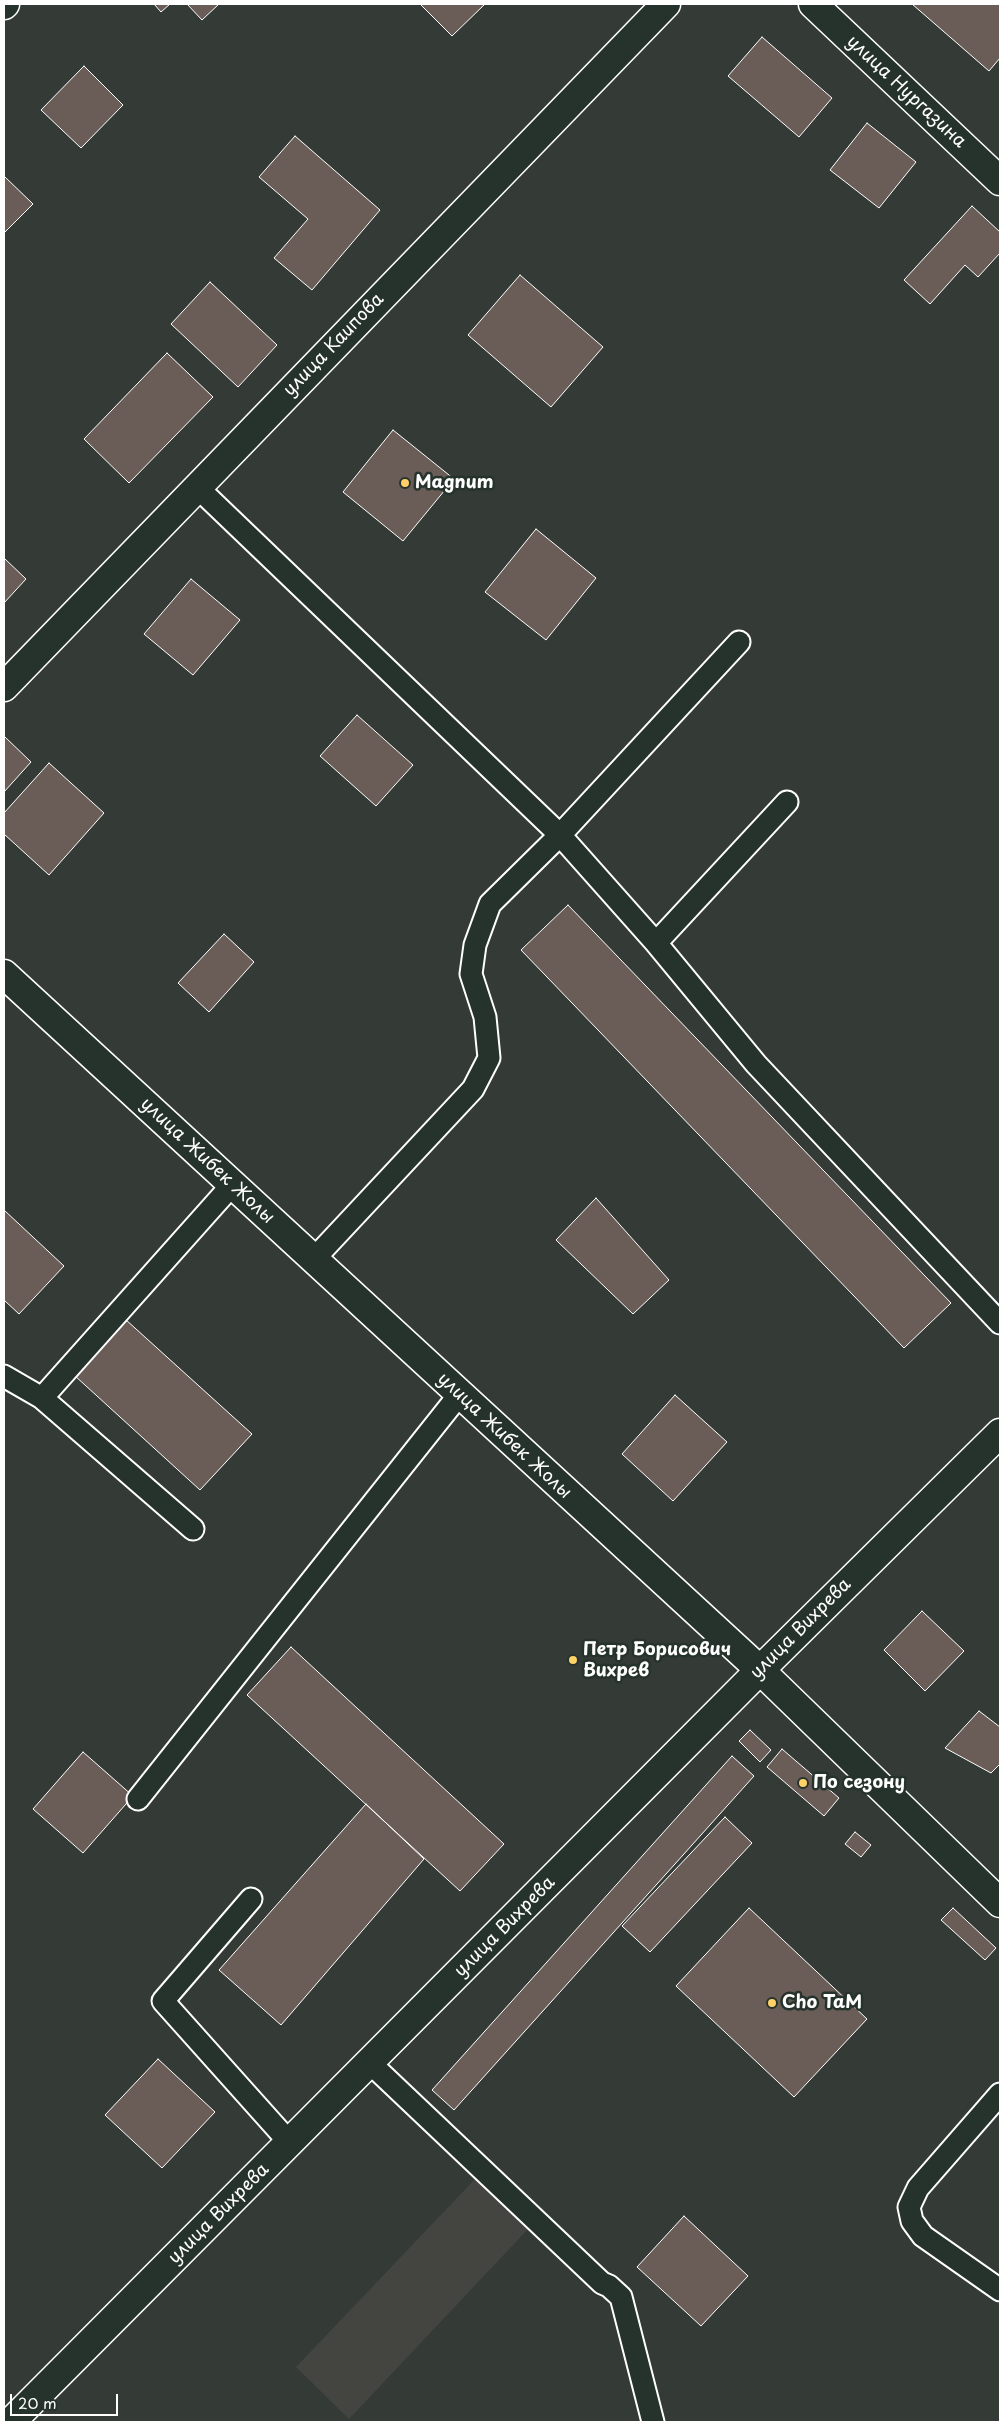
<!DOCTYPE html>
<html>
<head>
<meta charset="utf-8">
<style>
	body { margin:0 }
	#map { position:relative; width:1004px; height:2426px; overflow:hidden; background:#343b36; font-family:"Playpen Sans",sans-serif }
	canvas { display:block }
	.frame { position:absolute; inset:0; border:5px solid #fff; pointer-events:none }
	.scale { position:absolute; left:10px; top:2394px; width:108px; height:22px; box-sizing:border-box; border:2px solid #fff; border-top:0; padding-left:6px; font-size:15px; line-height:18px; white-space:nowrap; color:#fff; -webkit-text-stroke:4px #26332d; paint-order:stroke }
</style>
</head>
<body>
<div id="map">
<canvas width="1004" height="2426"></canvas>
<div class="frame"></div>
<div class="scale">20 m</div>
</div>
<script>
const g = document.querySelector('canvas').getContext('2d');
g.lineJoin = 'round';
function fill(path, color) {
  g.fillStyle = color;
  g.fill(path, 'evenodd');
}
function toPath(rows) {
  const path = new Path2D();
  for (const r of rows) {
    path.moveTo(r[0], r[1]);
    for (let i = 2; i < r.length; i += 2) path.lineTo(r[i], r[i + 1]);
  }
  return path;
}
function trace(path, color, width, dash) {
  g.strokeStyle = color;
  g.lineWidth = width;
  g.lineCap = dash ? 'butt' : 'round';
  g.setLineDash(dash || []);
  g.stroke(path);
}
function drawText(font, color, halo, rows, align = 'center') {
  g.font = font + ' "Playpen Sans",sans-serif';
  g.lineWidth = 5;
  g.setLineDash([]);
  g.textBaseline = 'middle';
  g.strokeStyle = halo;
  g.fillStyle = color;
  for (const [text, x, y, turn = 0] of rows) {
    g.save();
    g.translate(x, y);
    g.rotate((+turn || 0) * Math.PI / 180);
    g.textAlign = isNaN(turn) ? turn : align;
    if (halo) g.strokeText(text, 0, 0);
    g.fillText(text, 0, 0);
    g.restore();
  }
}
const built = toPath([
	[477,2177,530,2227,349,2419,296,2367]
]);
const building = toPath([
	[154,4,170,4,161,12,154,4],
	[187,4,219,4,202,20,187,4],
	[420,4,485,4,452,36,420,4],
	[912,4,1000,4,1000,58,989,71,912,4],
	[762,37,832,98,799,137,728,76,762,37],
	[84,66,123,105,81,148,41,110,84,66],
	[867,123,916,162,879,208,830,170,867,123],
	[295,136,380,210,312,290,274,258,308,219,259,177,295,136],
	[4,176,33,204,4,233,4,176],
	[972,206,1000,232,1000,253,978,277,965,265,930,304,904,280,972,206],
	[520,275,603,347,551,407,468,335,520,275],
	[210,282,277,345,238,387,171,324,210,282],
	[167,353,213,397,129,483,84,439,167,353],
	[393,430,454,479,403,541,343,492,393,430],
	[536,529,596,578,546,640,485,592,536,529],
	[4,558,26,579,4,603,4,558],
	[191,579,240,620,193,675,144,634,191,579],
	[357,715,413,765,376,806,320,756,357,715],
	[4,736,31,762,4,792,4,736],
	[49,763,104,813,49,875,4,834,4,813,49,763],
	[568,905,951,1303,904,1348,521,950,568,905],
	[224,934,254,962,209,1012,178,983,224,934],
	[596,1198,669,1280,633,1314,556,1240,596,1198],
	[4,1210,64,1266,19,1314,4,1300,4,1210],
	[125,1319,252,1434,200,1490,74,1375,125,1319],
	[675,1395,727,1442,673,1501,622,1454,675,1395],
	[922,1611,964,1651,925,1691,884,1650,922,1611],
	[291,1647,504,1844,460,1891,247,1695,291,1647],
	[979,1711,1000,1727,1000,1764,991,1773,945,1748,979,1711],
	[750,1730,771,1750,760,1762,739,1741,750,1730],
	[782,1749,839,1798,824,1816,767,1767,782,1749],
	[83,1752,133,1796,83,1853,33,1809,83,1752],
	[732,1756,754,1776,454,2110,432,2090,732,1756],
	[366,1804,424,1859,281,2025,219,1970,366,1804],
	[725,1817,752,1843,650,1952,622,1926,725,1817],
	[855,1832,871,1845,861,1857,845,1844,855,1832],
	[749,1908,867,2019,794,2097,676,1986,749,1908],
	[953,1908,996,1948,985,1960,941,1920,953,1908],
	[158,2059,215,2112,162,2168,105,2115,158,2059],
	[684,2216,748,2276,701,2326,637,2267,684,2216]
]);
const lane = toPath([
	[197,487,560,835,656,943,756,1064,1000,1323],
	[656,943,787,802],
	[313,1260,473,1089,489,1058,485,1017,471,974,475,945,490,904,560,835,739,642],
	[4,1376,42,1398,232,1185],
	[42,1398,193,1529],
	[138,1799,459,1395],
	[251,1899,163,2001,290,2143],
	[370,2063,602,2283,609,2286,621,2297,653,2422],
	[1000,2094,918,2188,909,2207,912,2221,923,2236,1000,2290]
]);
const street = toPath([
	[813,4,1000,181],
	[4,5,5,4],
	[4,687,666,4],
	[11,2422,760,1670,1000,1433]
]);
const secondary = toPath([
	[4,974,760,1670,1000,1903]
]);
const markers = [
	[405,483,5,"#ffd166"],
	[573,1660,5,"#ffd166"],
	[803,1783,5,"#ffd166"],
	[772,2003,5,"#ffd166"]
];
const streetNames = [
	["улица Нургазина",906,92,43],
	["улица Каипова",334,345,-46],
	["улица Жибек Жолы",207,1161,43],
	["улица Жибек Жолы",504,1436,43],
	["улица Вихрева",801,1629,-45],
	["улица Вихрева",505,1927,-45],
	["улица Вихрева",219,2214,-45]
];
const poiNames = [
	["Magnum",415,483],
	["Петр Борисович",583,1650],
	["Вихрев",583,1671],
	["По сезону",813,1783],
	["Cho TaM",782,2003]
];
fill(built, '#444540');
fill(building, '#6a5d58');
trace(building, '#fff', 1);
trace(lane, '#fff', 25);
trace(street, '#fff', 31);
trace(secondary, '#fff', 31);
trace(lane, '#26332d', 21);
trace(street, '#26332d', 28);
trace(secondary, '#26332d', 28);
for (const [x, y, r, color] of markers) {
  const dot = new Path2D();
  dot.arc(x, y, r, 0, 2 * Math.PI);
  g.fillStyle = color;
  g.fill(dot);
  trace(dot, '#26332d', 2);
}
drawText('18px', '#fff', '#26332d', streetNames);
drawText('bold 18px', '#fff', '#26332d', poiNames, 'left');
</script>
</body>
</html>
